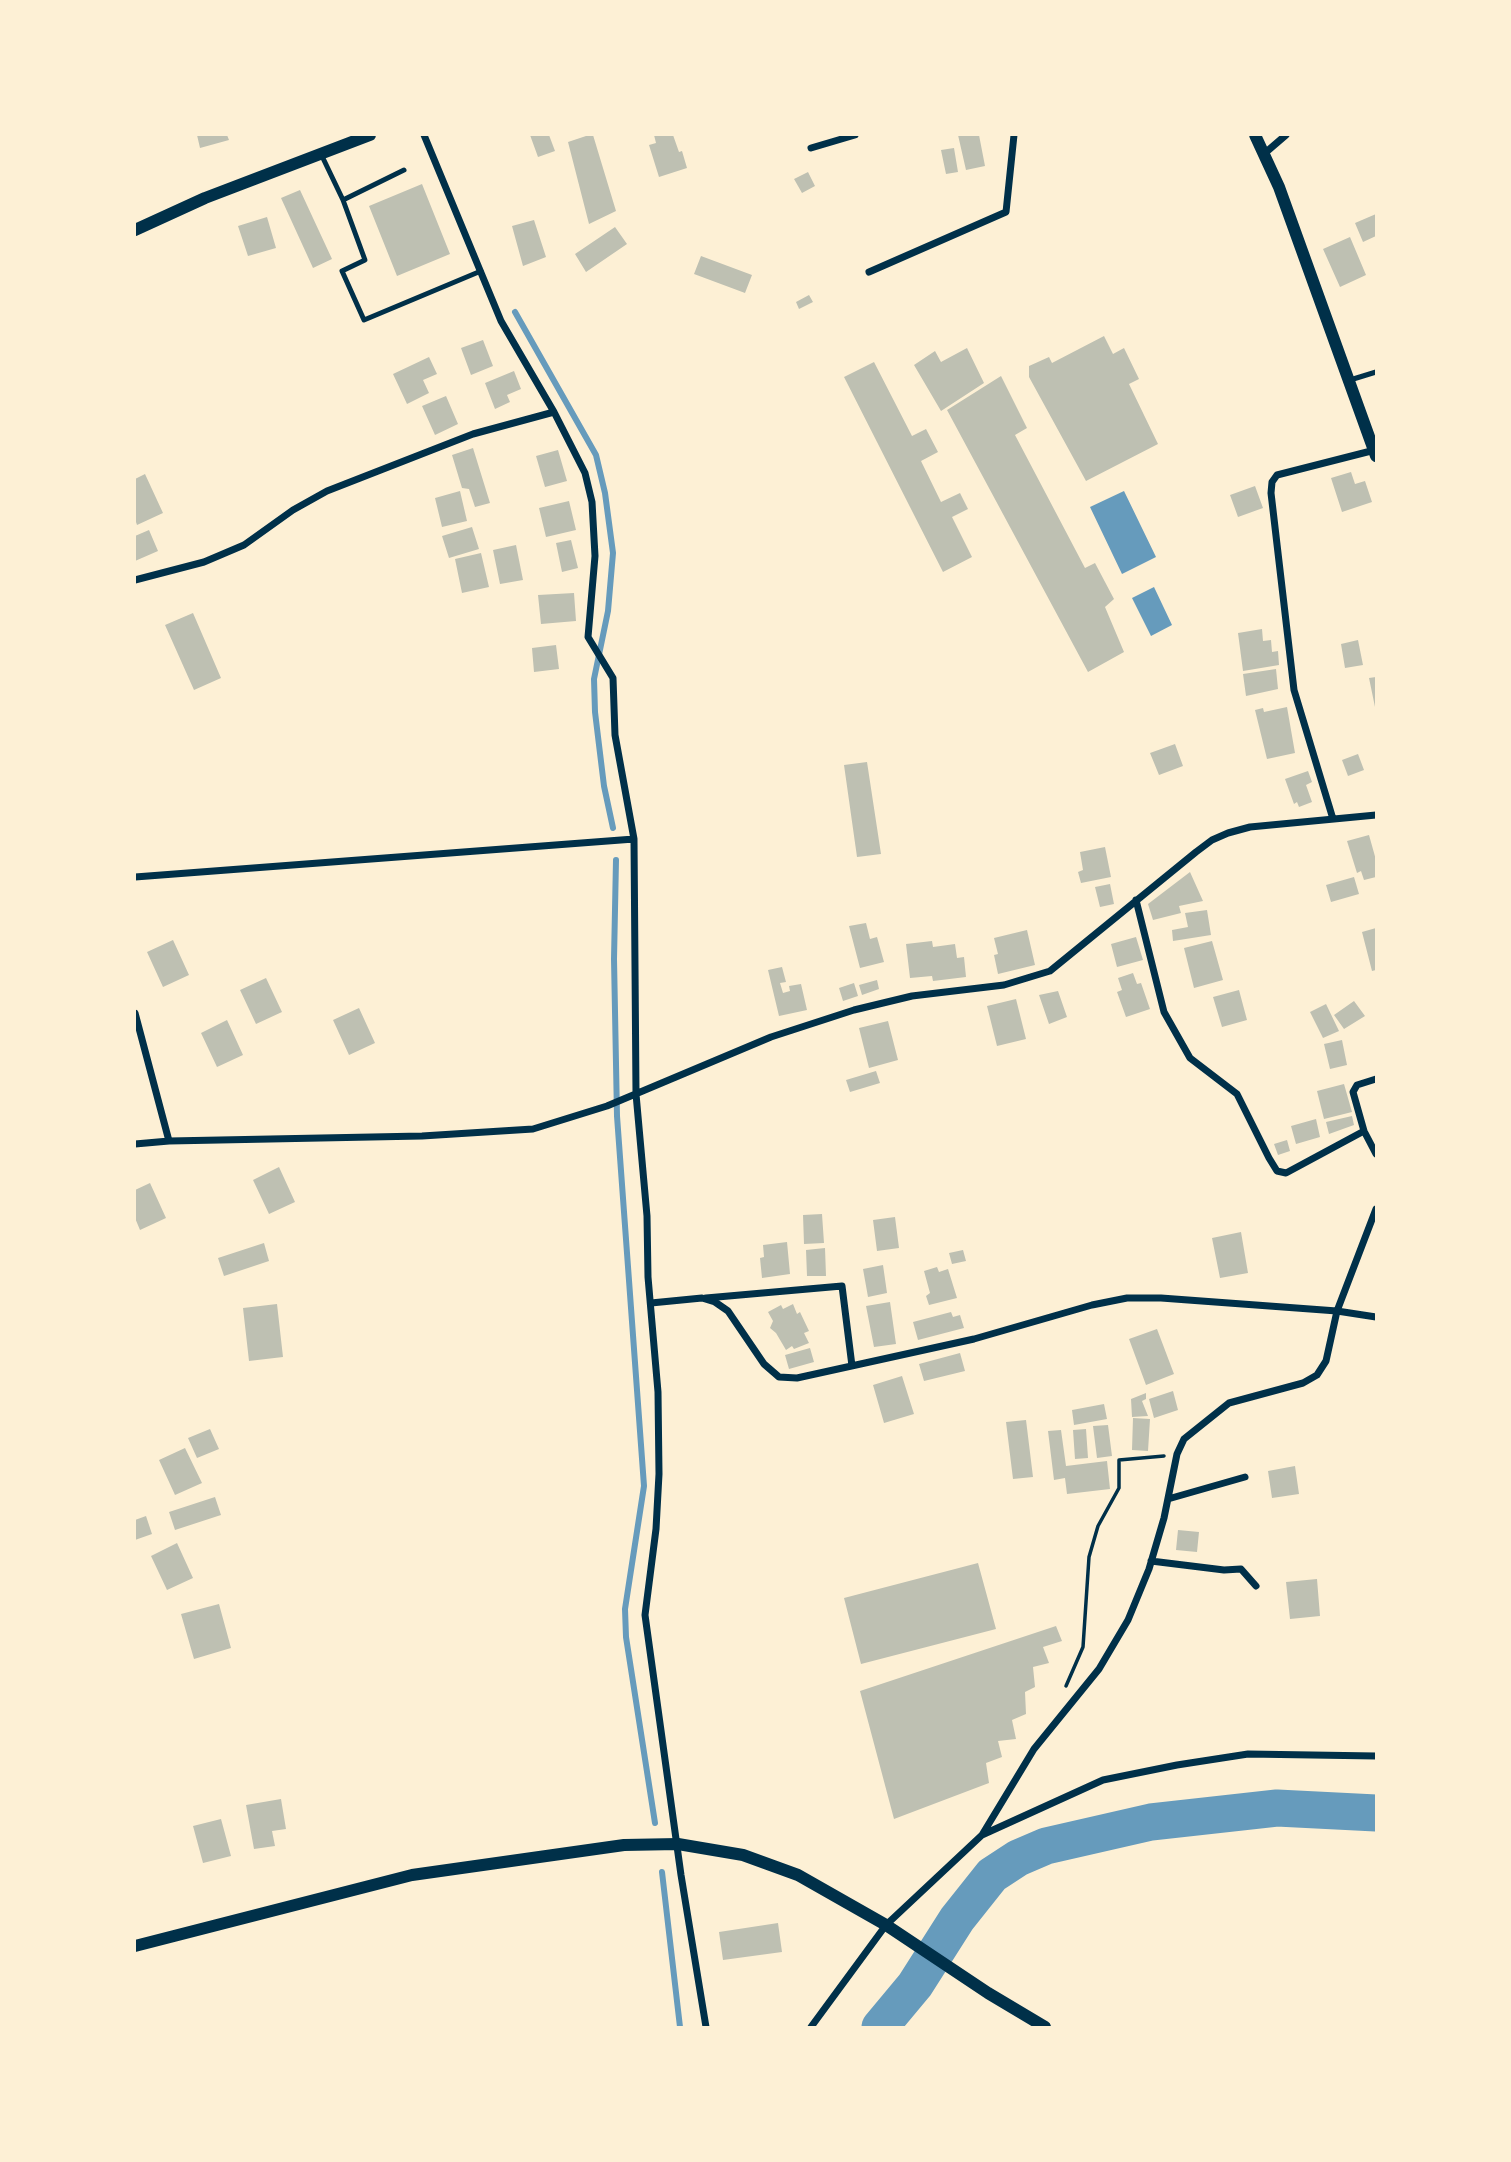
<!DOCTYPE html>
<html>
<head>
<meta charset="utf-8">
<style>
	body { margin:0 }
	#map { position:relative; width:1511px; height:2162px; overflow:hidden; background:#fdf0d5; font-family:Arial,sans-serif }
	canvas { display:block }
	.frame { position:absolute; inset:0; border:136px solid #fdf0d5; pointer-events:none }
</style>
</head>
<body>
<div id="map">
<canvas width="1511" height="2162"></canvas>
<div class="frame"></div>
</div>
<script>
const g = document.querySelector('canvas').getContext('2d');
g.lineJoin = 'round';
function fill(path, color) {
  g.fillStyle = color;
  g.fill(path, 'evenodd');
}
function toPath(rows) {
  const path = new Path2D();
  for (const r of rows) {
    path.moveTo(r[0], r[1]);
    for (let i = 2; i < r.length; i += 2) path.lineTo(r[i], r[i + 1]);
  }
  return path;
}
function trace(path, color, width, dash) {
  g.strokeStyle = color;
  g.lineWidth = width;
  g.lineCap = dash ? 'butt' : 'round';
  g.setLineDash(dash || []);
  g.stroke(path);
}
const water = toPath([
	[1124,491,1156,557,1122,574,1090,507],
	[1154,587,1172,625,1151,636,1132,598]
]);
const stream = toPath([
	[515,312,596,455,605,493,613,553,608,611,594,679,595,712,604,786,613,828],
	[616,860,614,959,617,1116,644,1486,625,1609,626,1637,655,1823],
	[662,1872,680,2027]
]);
const river = toPath([
	[880,2027,915,1985,957,1919,992,1875,1018,1858,1046,1846,1151,1822,1277,1808,1376,1813]
]);
const building = toPath([
	[197,135,227,135,229,140,200,148],
	[530,135,549,135,555,151,538,157],
	[589,135,593,135,616,211,589,224,568,142],
	[654,135,673,135,679,152,682,151,687,168,659,177,649,145,656,143],
	[958,135,979,135,985,166,966,170],
	[954,148,958,172,946,174,941,150],
	[808,172,815,186,802,193,794,179],
	[422,184,450,254,397,276,369,206],
	[300,190,332,259,313,268,281,198],
	[1376,214,1376,236,1363,242,1355,223],
	[267,217,276,248,248,256,238,226],
	[534,220,546,257,523,266,512,226],
	[615,227,627,244,586,272,575,254],
	[1350,237,1366,275,1340,287,1323,249],
	[701,256,752,275,745,293,694,274],
	[809,295,813,302,799,309,796,302],
	[1104,336,1113,354,1124,348,1139,379,1129,384,1158,444,1086,481,1029,377,1029,366,1049,357,1052,363],
	[483,340,493,366,471,375,461,348],
	[967,348,984,383,941,411,914,365,935,351,941,362],
	[429,357,437,374,423,380,429,393,407,404,393,374],
	[874,362,912,436,926,429,938,452,921,461,941,502,960,493,968,509,952,517,972,557,943,572,844,377],
	[514,371,521,389,507,395,510,402,495,409,485,383],
	[1001,376,1027,428,1015,435,1085,568,1095,563,1114,599,1105,607,1124,652,1088,672,947,410],
	[446,396,458,424,435,435,422,406],
	[473,448,490,503,475,507,469,489,462,488,452,455],
	[558,450,567,481,545,487,536,456],
	[1351,472,1355,484,1365,481,1372,502,1342,512,1331,478],
	[145,474,163,513,137,525,135,519,135,479],
	[1255,486,1263,508,1238,517,1230,495],
	[460,491,467,521,442,527,435,498],
	[569,501,576,530,546,537,539,508],
	[472,527,479,549,449,558,442,536],
	[149,530,158,551,135,561,135,536],
	[571,540,578,568,562,572,556,543],
	[516,545,523,580,500,584,493,550],
	[481,553,489,587,462,593,455,559],
	[574,593,576,621,541,624,538,595],
	[193,613,221,678,194,690,165,625],
	[1262,629,1263,641,1271,640,1272,652,1278,651,1279,665,1243,671,1238,633],
	[1358,640,1363,665,1345,668,1341,644],
	[556,645,559,669,534,672,532,648],
	[1276,669,1278,689,1246,696,1243,674],
	[1376,677,1376,707,1375,707,1369,678],
	[1287,707,1295,753,1267,759,1255,710,1263,708,1264,712],
	[1175,744,1183,766,1159,775,1150,753],
	[1358,754,1364,770,1348,776,1342,760],
	[867,762,881,854,857,857,844,765],
	[1308,771,1312,782,1306,785,1312,802,1299,807,1297,802,1294,804,1285,779],
	[1369,835,1376,860,1376,877,1364,880,1361,871,1357,873,1347,841],
	[1105,847,1111,877,1081,883,1078,872,1083,870,1080,852],
	[1190,872,1203,901,1179,906,1181,913,1153,920,1148,904],
	[1354,877,1359,894,1331,902,1326,885],
	[1110,884,1114,904,1100,907,1095,887],
	[1207,910,1211,935,1173,941,1172,930,1188,927,1185,913],
	[866,923,870,939,877,937,884,962,860,968,849,926],
	[1376,928,1376,970,1372,971,1362,932],
	[1027,930,1035,965,998,974,994,955,998,954,994,938],
	[1136,937,1143,960,1117,967,1111,944],
	[173,940,189,975,163,987,147,952],
	[932,941,933,947,955,944,957,958,964,957,966,977,933,981,932,976,910,978,906,944],
	[1212,941,1223,980,1194,988,1184,948],
	[782,967,786,982,780,983,783,993,790,991,789,986,801,984,807,1010,779,1016,768,970],
	[1133,973,1137,984,1141,983,1150,1009,1126,1017,1117,992,1122,990,1118,978],
	[266,978,282,1012,256,1024,240,990],
	[877,980,879,989,862,995,859,985],
	[854,983,858,996,843,1001,839,988],
	[1239,990,1247,1020,1222,1027,1213,997],
	[1058,991,1067,1017,1049,1024,1039,995],
	[1016,999,1026,1039,997,1046,987,1006],
	[1354,1001,1365,1016,1344,1029,1334,1015],
	[1326,1004,1339,1031,1323,1038,1310,1012],
	[359,1008,375,1043,349,1055,333,1020],
	[227,1020,243,1055,217,1067,201,1033],
	[888,1021,898,1060,869,1068,859,1028],
	[1342,1040,1347,1065,1330,1069,1324,1044],
	[876,1071,880,1083,850,1092,846,1080],
	[1344,1084,1352,1112,1324,1119,1317,1091],
	[1352,1116,1354,1125,1329,1134,1326,1122],
	[1316,1119,1320,1137,1296,1144,1291,1126],
	[1287,1140,1290,1151,1278,1155,1274,1144],
	[279,1167,295,1202,269,1214,253,1180],
	[150,1183,166,1218,140,1230,135,1218,135,1190],
	[822,1214,824,1243,804,1244,803,1215],
	[895,1217,899,1248,877,1251,873,1220],
	[1241,1232,1248,1273,1220,1278,1212,1238],
	[787,1242,790,1274,762,1278,760,1258,764,1257,763,1245],
	[264,1243,269,1261,224,1276,218,1258],
	[825,1248,826,1276,807,1276,806,1250],
	[963,1250,966,1261,952,1264,949,1253],
	[883,1265,887,1293,868,1297,863,1269],
	[937,1267,939,1272,948,1269,957,1298,929,1305,926,1296,930,1293,924,1271],
	[890,1302,896,1344,874,1347,866,1306],
	[277,1304,283,1357,249,1361,243,1308],
	[793,1304,797,1314,800,1312,809,1331,804,1333,809,1343,794,1349,792,1346,786,1350,776,1333,770,1328,773,1321,768,1312,781,1305,783,1309],
	[951,1312,953,1317,960,1315,964,1328,918,1340,913,1322],
	[1157,1329,1174,1374,1146,1385,1129,1339],
	[810,1348,814,1362,789,1369,785,1355],
	[960,1353,965,1371,924,1381,919,1364],
	[902,1376,914,1414,884,1423,873,1385],
	[1173,1391,1178,1410,1154,1418,1149,1399],
	[1146,1393,1146,1399,1142,1401,1148,1416,1132,1417,1131,1399],
	[1104,1404,1107,1419,1074,1425,1072,1410],
	[1133,1418,1150,1419,1148,1451,1132,1450],
	[1026,1420,1033,1477,1013,1479,1006,1422],
	[1108,1425,1112,1456,1097,1458,1093,1426],
	[210,1429,219,1449,197,1458,188,1438],
	[1086,1429,1088,1458,1075,1459,1073,1430],
	[1061,1430,1066,1466,1107,1461,1110,1489,1067,1494,1065,1478,1054,1480,1048,1431],
	[185,1448,202,1483,175,1495,159,1460],
	[1295,1466,1299,1494,1272,1498,1268,1471],
	[215,1497,221,1515,175,1530,169,1512],
	[146,1516,152,1534,135,1540,135,1520],
	[1178,1530,1199,1532,1197,1552,1176,1550],
	[177,1543,193,1578,167,1590,151,1556],
	[978,1563,996,1629,861,1664,844,1598],
	[1317,1579,1320,1616,1290,1619,1286,1582],
	[219,1604,231,1648,194,1659,181,1614],
	[1056,1626,1062,1641,1043,1647,1049,1663,1033,1667,1035,1687,1025,1692,1026,1714,1012,1720,1016,1739,998,1741,1002,1757,986,1763,989,1783,894,1819,860,1691],
	[281,1799,286,1829,272,1831,275,1846,254,1849,246,1805],
	[221,1819,231,1856,203,1863,193,1826],
	[778,1923,782,1952,723,1960,719,1932]
]);
const path = toPath([
	[1066,1686,1083,1647,1089,1557,1098,1526,1119,1488,1119,1460,1164,1456]
]);
const service = toPath([
	[321,154,343,200,404,170],
	[343,200,365,260,342,271,364,320,481,271],
	[1350,380,1376,372]
]);
const minor = toPath([
	[424,135,501,321,554,412,585,473,592,502,595,556,588,637,613,678,615,735,634,839,636,1094,647,1216,648,1277,658,1392,659,1474,656,1529,645,1615,681,1875,706,2027],
	[811,148,855,135],
	[1265,153,1286,135],
	[869,272,1006,212,1014,135],
	[135,580,204,562,244,545,293,510,327,491,473,434,554,412],
	[1333,819,1294,690,1271,493,1272,482,1277,475,1375,450],
	[135,877,634,839],
	[1136,900,1164,1012,1190,1058,1237,1094,1269,1158,1277,1171,1286,1173,1364,1131],
	[135,1013,169,1141],
	[1376,1079,1357,1085,1353,1092,1364,1131,1376,1154],
	[135,1144,169,1141,422,1136,533,1129,607,1106,771,1037,854,1010,912,996,1004,985,1050,971,1196,852,1212,840,1228,833,1250,827,1376,815],
	[706,1298,842,1286,852,1366],
	[651,1303,702,1298,715,1302,728,1311,764,1364,779,1377,797,1378,974,1339,1092,1305,1127,1298,1161,1298,1337,1311,1376,1317],
	[1168,1499,1245,1477],
	[1151,1561,1224,1570,1241,1569,1256,1586],
	[982,1835,1034,1749,1099,1669,1128,1620,1149,1569,1164,1518,1177,1454,1184,1439,1229,1403,1303,1383,1317,1375,1326,1361,1337,1311,1376,1209],
	[811,2027,886,1925,982,1835,1103,1780,1177,1765,1248,1754,1376,1756]
]);
const tertiary = toPath([
	[1255,135,1279,187,1376,456],
	[135,230,205,198,370,135],
	[135,1946,412,1875,624,1845,678,1844,743,1855,798,1875,886,1925,988,1993,1045,2027]
]);
fill(water, '#669bbc');
trace(stream, '#669bbc', 6);
trace(river, '#669bbc', 37);
fill(building, '#bec0b2');
trace(path, '#003049', 3.5);
trace(service, '#003049', 5);
trace(minor, '#003049', 7);
trace(tertiary, '#003049', 12);
</script>
</body>
</html>
